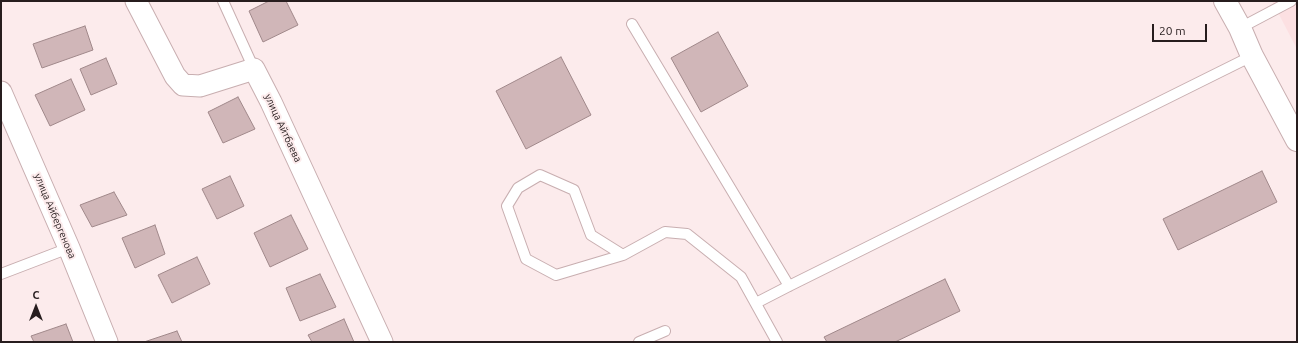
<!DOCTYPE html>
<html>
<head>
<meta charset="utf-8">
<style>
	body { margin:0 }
	#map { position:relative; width:1298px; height:343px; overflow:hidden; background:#fcebec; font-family:Ubuntu,sans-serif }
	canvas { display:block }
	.frame { position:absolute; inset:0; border:2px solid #271d1e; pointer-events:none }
	.north { position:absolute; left:16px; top:287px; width:40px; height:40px; -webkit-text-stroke:3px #fcebec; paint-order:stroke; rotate:0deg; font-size:11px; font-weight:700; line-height:16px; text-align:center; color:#271d1e }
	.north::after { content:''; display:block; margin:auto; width:14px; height:18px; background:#271d1e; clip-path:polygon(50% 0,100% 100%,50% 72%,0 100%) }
	.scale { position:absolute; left:1152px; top:24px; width:55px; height:18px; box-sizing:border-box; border:2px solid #271d1e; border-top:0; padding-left:5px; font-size:12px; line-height:14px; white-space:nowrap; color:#271d1e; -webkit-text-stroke:3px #fcebec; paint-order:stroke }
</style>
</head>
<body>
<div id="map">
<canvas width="1298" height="343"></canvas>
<div class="frame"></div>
<div class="north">С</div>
<div class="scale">20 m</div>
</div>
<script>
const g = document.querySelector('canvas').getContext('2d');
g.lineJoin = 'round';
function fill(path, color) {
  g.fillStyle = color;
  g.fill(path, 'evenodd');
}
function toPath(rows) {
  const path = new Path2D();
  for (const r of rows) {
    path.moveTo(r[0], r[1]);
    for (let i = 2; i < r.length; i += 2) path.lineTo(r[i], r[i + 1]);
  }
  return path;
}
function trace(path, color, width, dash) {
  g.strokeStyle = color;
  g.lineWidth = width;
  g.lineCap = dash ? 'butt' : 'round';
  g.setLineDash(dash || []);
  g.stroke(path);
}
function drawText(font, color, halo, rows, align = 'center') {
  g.font = font + ' Ubuntu,sans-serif';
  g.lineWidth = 4;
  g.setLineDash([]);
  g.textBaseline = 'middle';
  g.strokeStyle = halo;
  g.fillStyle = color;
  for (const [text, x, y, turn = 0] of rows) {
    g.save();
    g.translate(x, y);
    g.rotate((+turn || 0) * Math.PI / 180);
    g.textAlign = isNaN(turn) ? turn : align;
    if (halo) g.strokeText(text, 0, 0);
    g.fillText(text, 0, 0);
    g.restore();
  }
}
const built = toPath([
	[1272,1,1297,1,1297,49]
]);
const building = toPath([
	[269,1,286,1,298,25,263,42,249,11,269,1],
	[85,26,93,50,42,68,33,44,85,26],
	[718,32,748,86,701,112,671,58,718,32],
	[561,57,591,115,526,149,496,91,561,57],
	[106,58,117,84,91,95,80,69,106,58],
	[71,79,85,110,50,126,35,95,71,79],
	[238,97,255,129,223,143,208,112,238,97],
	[1262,171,1277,202,1178,250,1163,219,1262,171],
	[230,176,244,206,217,219,202,189,230,176],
	[114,192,127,215,92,227,80,205,114,192],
	[291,215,308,249,270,267,254,233,291,215],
	[155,225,165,254,135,268,122,238,155,225],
	[197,257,210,284,172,303,158,275,197,257],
	[320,274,336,307,300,321,286,288,320,274],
	[945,279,960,311,895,342,827,342,824,337,945,279],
	[344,319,354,342,312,342,308,335,344,319],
	[66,324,73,342,34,342,31,336,66,324],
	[177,331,182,342,144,342,177,331]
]);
const service = toPath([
	[223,1,254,69],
	[632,24,789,286],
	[1240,28,1291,1],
	[623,255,591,235,574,190,540,175,518,188,507,206,526,259,556,275,623,255,665,232,687,234,741,277,777,342],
	[1,274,69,248],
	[756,303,789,286,1252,56],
	[639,342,665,331]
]);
const minor = toPath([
	[136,1,175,76,183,85,200,86,254,69,271,102,382,342],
	[1,92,69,248,107,342]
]);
const secondary = toPath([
	[1225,1,1240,28,1252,56,1297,140]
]);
const streetNames = [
	["улица Айтбаева",283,128,65],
	["улица Айбергенова",55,216,67]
];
fill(built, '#fce0e2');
fill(building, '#d0b6b8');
trace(building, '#a0888a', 1);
trace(service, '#c8aeb0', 12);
trace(minor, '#c8aeb0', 23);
trace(secondary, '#c8aeb0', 24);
trace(service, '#fff', 10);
trace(minor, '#fff', 21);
trace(secondary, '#fff', 22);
drawText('10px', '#271d1e', '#fcebec', streetNames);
</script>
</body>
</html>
